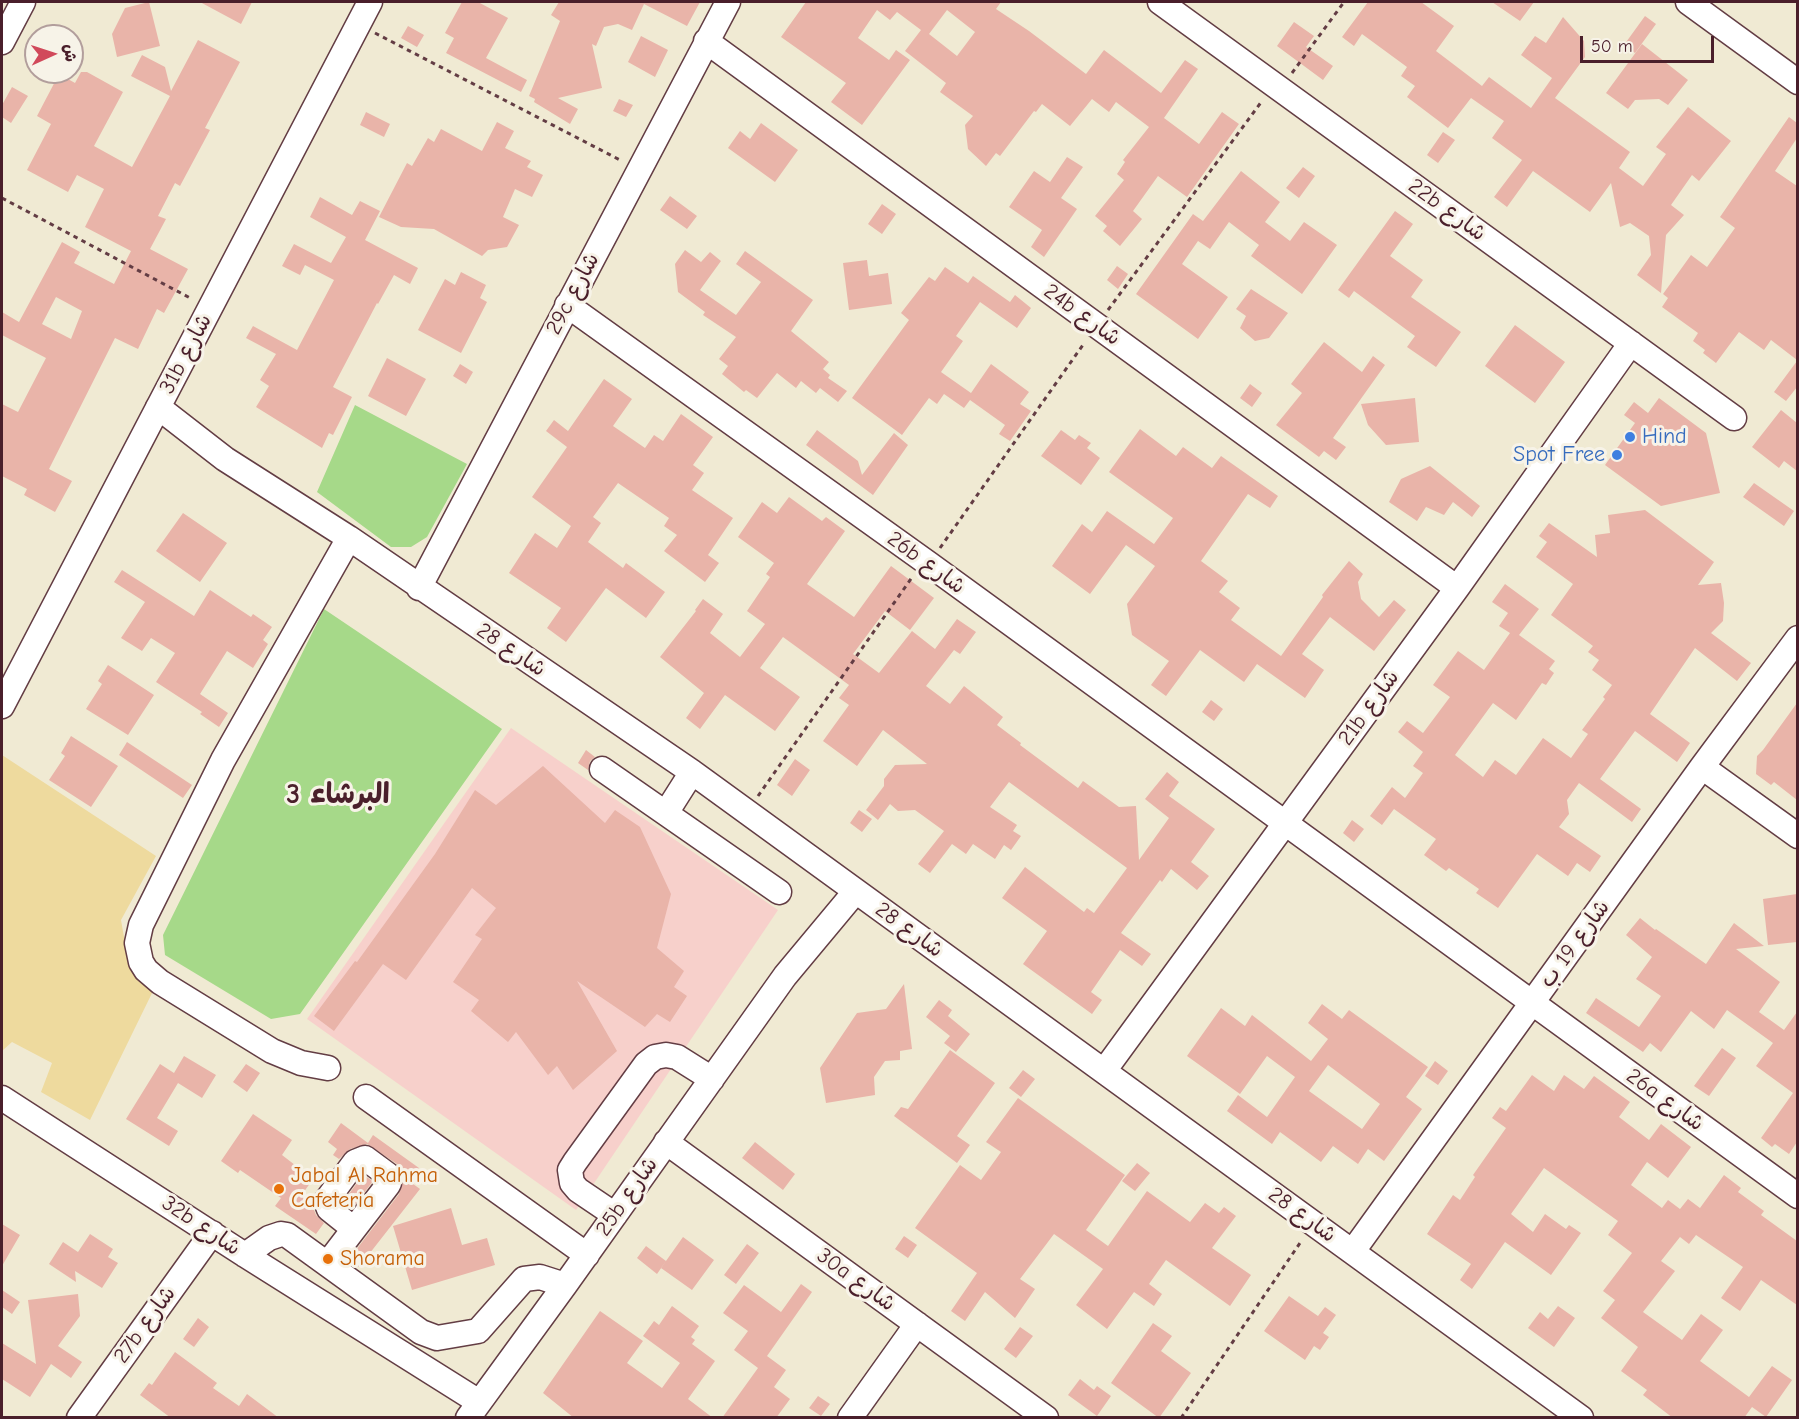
<!DOCTYPE html>
<html>
<head>
<meta charset="utf-8">
<style>
	body { margin:0 }
	#map { position:relative; width:1799px; height:1419px; overflow:hidden; background:#f0ead3; font-family:"Comic Neue","Playpen Sans Arabic",sans-serif }
	canvas { display:block }
	.frame { position:absolute; inset:0; border:3px solid #4a1f2b; pointer-events:none }
	.north { position:absolute; left:24px; top:24px; width:60px; height:60px; box-sizing:border-box; background:#f7f3e8; border:2px solid #b29e9c; border-radius:50%; rotate:87deg; font-size:16px; font-weight:700; line-height:24px; text-align:center; color:#4a1f2b }
	.north::after { content:''; display:block; margin:auto; width:21px; height:27px; background:#d1495b; clip-path:polygon(50% 0,100% 100%,50% 72%,0 100%) }
	.scale { position:absolute; left:1580px; top:36px; width:134px; height:27px; box-sizing:border-box; border:3px solid #4a1f2b; border-top:0; padding-left:8px; font-size:18px; line-height:21px; white-space:nowrap; color:#4a1f2b; -webkit-text-stroke:4px #f7f3e8; paint-order:stroke }
</style>
</head>
<body>
<div id="map">
<canvas width="1799" height="1419"></canvas>
<div class="frame"></div>
<div class="north">ش</div>
<div class="scale">50 m</div>
</div>
<script>
const g = document.querySelector('canvas').getContext('2d');
g.lineJoin = 'round';
function fill(path, color) {
  g.fillStyle = color;
  g.fill(path, 'evenodd');
}
function toPath(rows) {
  const path = new Path2D();
  for (const r of rows) {
    path.moveTo(r[0], r[1]);
    for (let i = 2; i < r.length; i += 2) path.lineTo(r[i], r[i + 1]);
  }
  return path;
}
function trace(path, color, width, dash) {
  g.strokeStyle = color;
  g.lineWidth = width;
  g.lineCap = dash ? 'butt' : 'round';
  g.setLineDash(dash || []);
  g.stroke(path);
}
function drawText(font, color, halo, rows, align = 'center') {
  g.font = font + ' "Comic Neue","Playpen Sans Arabic",sans-serif';
  g.lineWidth = 6;
  g.setLineDash([]);
  g.textBaseline = 'middle';
  g.strokeStyle = halo;
  g.fillStyle = color;
  for (const [text, x, y, turn = 0] of rows) {
    g.save();
    g.translate(x, y);
    g.rotate((+turn || 0) * Math.PI / 180);
    g.textAlign = isNaN(turn) ? turn : align;
    if (halo) g.strokeText(text, 0, 0);
    g.fillText(text, 0, 0);
    g.restore();
  }
}
const built = toPath([
	[511,728,778,910,576,1210,307,1019]
]);
const green = toPath([
	[355,405,467,464,427,537,411,547,391,547,317,492],
	[324,609,502,729,300,1014,271,1019,165,955,163,935]
]);
const sand = toPath([
	[2,755,156,856,121,920,127,954,154,989,90,1120,41,1092,52,1063,12,1042,2,1051]
]);
const building = toPath([
	[149,2,160,46,117,57,112,34,125,8],
	[200,2,252,2,241,24],
	[462,2,478,2,508,18,486,58,527,80,521,92,446,53,454,38,445,33],
	[559,2,700,2,687,26,644,4,632,30,618,24,604,27,596,46,592,44,602,88,558,98,578,109,570,124,534,102,535,99,529,96,560,21,551,15],
	[806,2,1001,2,996,9,1029,31,1086,74,1104,50,1161,93,1185,60,1198,69,1164,118,1199,144,1222,112,1239,124,1187,197,1158,176,1133,211,1142,219,1120,246,1103,231,1107,226,1095,216,1124,180,1117,174,1125,162,1123,160,1149,127,1116,102,1109,112,1092,99,1070,126,1042,104,1036,112,1034,111,1000,156,996,153,986,166,968,149,965,125,973,116,940,92,946,83,905,51,921,30,897,12,890,20,877,10,858,38,889,60,896,50,910,60,862,125,831,102,846,83,781,37],
	[947,10,975,32,957,56,929,34],
	[1368,2,1421,2,1454,26,1436,51,1482,86,1489,77,1531,108,1552,78,1521,55,1535,36,1546,43,1563,17,1584,41,1585,57,1555,98,1630,152,1619,168,1643,186,1666,154,1656,147,1688,107,1731,141,1699,181,1692,175,1671,205,1684,215,1666,235,1661,293,1637,275,1651,255,1649,236,1630,223,1620,227,1611,183,1590,212,1533,171,1507,207,1494,197,1522,160,1492,138,1504,121,1471,98,1448,128,1407,97,1415,86,1401,76,1407,67,1362,34,1354,46,1342,37],
	[1492,2,1534,2,1520,21],
	[1645,16,1656,24,1635,53,1624,45],
	[1294,22,1314,36,1306,47,1333,66,1323,80,1277,46],
	[408,26,424,35,417,47,401,38],
	[641,36,668,50,655,77,628,62],
	[198,40,240,62,205,128,210,130,180,186,175,183,158,216,166,219,150,249,188,269,164,313,157,309,138,349,115,338,49,469,72,481,55,512,24,495,27,489,2,476,2,404,18,412,46,358,2,335,2,312,19,322,62,242,80,252,74,263,114,284,131,251,85,227,104,189,77,175,68,192,27,170,51,124,37,116,59,74,75,83,81,72,87,72,123,92,94,146,132,167,170,96,131,76,142,55,165,67,171,91],
	[56,297,82,311,71,339,42,324],
	[1642,44,1688,80,1668,105,1659,99,1635,100,1628,109,1606,93],
	[12,87,28,96,11,123,2,117,2,105],
	[619,99,633,105,626,117,613,111],
	[366,112,390,124,384,137,360,125],
	[1789,117,1797,123,1797,138,1775,171,1797,186,1797,360,1771,340,1764,350,1739,332,1716,363,1703,353,1705,350,1693,341,1698,333,1662,307,1668,298,1663,294,1691,255,1707,267,1735,228,1720,217],
	[497,122,514,131,505,148,531,161,527,167,543,175,532,197,515,189,503,217,519,225,507,247,488,250,482,256,434,229,401,227,379,217,407,163,412,166,428,138,434,142,441,129,482,151],
	[761,123,798,150,775,182,728,148,740,131,750,139],
	[1443,132,1455,140,1438,163,1427,155],
	[1067,157,1083,167,1061,198,1077,209,1044,257,1031,247,1042,230,1009,207,1034,171,1050,182],
	[1303,167,1315,176,1299,198,1286,188],
	[1241,171,1280,202,1265,222,1290,241,1304,222,1337,245,1302,294,1251,256,1259,245,1229,222,1210,249,1198,241,1182,264,1228,297,1198,339,1136,294,1193,214,1203,221],
	[670,196,697,216,687,229,660,210],
	[320,197,352,215,360,201,380,211,365,240,418,268,410,284,394,275,378,304,377,303,333,387,352,397,333,435,329,433,322,448,256,407,269,386,260,380,276,354,246,338,253,326,297,350,334,280,305,265,300,275,282,266,294,244,331,263,346,237,310,217],
	[882,204,896,214,882,234,868,224],
	[1395,211,1413,224,1390,256,1423,280,1411,297,1461,332,1436,367,1407,347,1415,336,1354,291,1349,298,1338,290],
	[685,250,701,262,710,252,721,261,700,290,736,315,761,282,736,264,745,251,813,300,791,331,829,362,823,369,830,375,828,378,847,391,838,402,820,388,816,393,801,381,796,388,777,373,757,398,746,390,744,392,722,374,728,366,719,359,736,337,703,315,705,312,678,292,675,264],
	[867,260,869,276,888,273,892,304,849,310,843,263],
	[1117,266,1128,274,1118,289,1107,280],
	[945,267,968,283,973,276,1010,302,1015,295,1031,308,1017,328,980,302,956,336,963,341,941,372,971,393,991,364,1029,392,1020,404,1031,411,1010,441,999,434,1005,425,970,400,964,408,944,394,937,404,929,398,902,435,852,398,909,320,901,313,929,277,935,281],
	[461,272,486,285,480,298,487,302,461,353,418,330,445,279,455,285],
	[1251,289,1288,313,1269,338,1255,341,1240,328,1246,316,1236,309],
	[1515,325,1565,362,1535,403,1485,366],
	[1324,342,1362,372,1373,356,1385,365,1333,438,1346,447,1336,460,1324,451,1319,457,1276,425,1302,393,1291,384],
	[387,358,426,379,406,416,368,396],
	[1797,361,1797,387,1786,401,1774,392],
	[460,364,473,372,466,384,453,376],
	[604,379,632,399,613,426,645,448,654,435,663,441,681,414,713,437,693,465,704,473,692,490,733,518,708,555,719,563,705,582,664,551,677,535,664,526,669,518,618,483,593,517,601,523,588,542,623,568,626,563,665,592,646,618,606,588,566,642,547,628,561,608,509,573,535,533,557,548,571,526,532,497,567,447,546,431,554,420,568,431],
	[1250,384,1262,393,1252,407,1240,398],
	[1415,398,1419,442,1386,445,1368,425,1361,404],
	[1659,398,1706,433,1720,493,1661,506,1605,465,1635,423,1624,415,1634,402,1648,413],
	[1781,410,1797,423,1797,471,1784,461,1779,468,1752,447],
	[1140,429,1176,456,1183,447,1212,468,1221,456,1278,496,1270,508,1248,494,1201,561,1228,581,1219,592,1240,608,1231,620,1281,656,1323,597,1322,595,1349,561,1363,574,1358,582,1361,599,1379,617,1394,600,1406,610,1374,651,1330,617,1302,654,1324,670,1305,698,1257,664,1244,682,1200,650,1166,696,1151,685,1169,661,1132,635,1127,604,1155,566,1126,545,1090,594,1052,566,1082,524,1092,532,1107,511,1154,544,1173,518,1109,472],
	[817,430,858,461,862,475,894,433,908,445,873,495,806,445],
	[1061,430,1075,440,1079,435,1091,443,1087,448,1100,458,1081,485,1041,456],
	[1430,466,1480,506,1472,517,1453,502,1444,515,1426,507,1417,521,1389,502,1401,479],
	[1754,483,1794,511,1784,526,1743,497],
	[789,497,822,521,826,517,845,531,807,584,854,617,891,566,934,598,910,630,885,611,853,654,879,673,912,631,935,649,957,619,976,632,960,654,954,650,926,686,950,704,964,686,1003,717,997,725,1021,743,1020,745,1078,788,1083,781,1119,807,1136,806,1139,860,1169,818,1145,799,1167,772,1179,782,1169,796,1215,829,1191,862,1209,876,1197,890,1171,869,1162,882,1160,880,1121,933,1151,954,1142,966,1120,950,1091,992,1102,1000,1092,1014,1023,964,1047,931,1002,898,1025,867,1084,912,1087,908,1094,913,1127,868,1009,782,990,807,1017,825,1013,831,1021,836,1011,850,1004,845,995,859,973,844,966,854,952,844,930,873,918,864,944,831,915,810,898,811,890,804,878,820,866,810,884,786,884,779,895,765,927,764,883,730,857,766,823,741,849,705,839,698,849,685,783,637,760,668,800,697,775,731,725,695,700,729,686,718,704,693,660,657,696,611,695,610,703,599,723,614,710,633,740,657,765,624,747,611,770,577,766,574,774,563,738,537,762,502,777,513],
	[1645,510,1714,562,1698,585,1721,583,1724,603,1723,621,1711,633,1751,663,1737,681,1695,648,1650,714,1690,743,1677,762,1635,731,1600,779,1641,809,1632,822,1579,783,1567,800,1569,814,1559,827,1601,856,1590,872,1577,863,1568,876,1537,854,1498,908,1476,893,1479,889,1449,868,1446,871,1424,855,1436,839,1419,827,1394,809,1382,825,1370,816,1392,787,1405,798,1423,773,1413,766,1423,752,1398,732,1407,721,1423,733,1450,697,1433,685,1458,651,1484,670,1510,633,1499,626,1508,613,1492,602,1505,584,1539,609,1519,635,1555,661,1549,669,1554,673,1546,685,1542,683,1516,720,1493,703,1455,755,1483,777,1495,760,1516,775,1543,738,1571,758,1588,734,1582,730,1605,699,1603,697,1612,685,1592,670,1599,660,1588,652,1593,646,1551,615,1573,584,1536,557,1547,542,1539,536,1549,523,1597,557,1595,535,1610,533,1608,515],
	[183,513,227,543,200,582,156,551],
	[122,570,194,616,210,590,251,617,253,614,272,627,263,640,268,644,253,668,227,651,200,694,228,713,219,727,200,714,202,712,156,682,175,653,151,638,142,651,121,638,145,602,114,582],
	[108,665,154,695,128,735,86,709,102,684,98,681],
	[1211,700,1223,709,1214,721,1202,712],
	[1797,703,1797,800,1774,782,1771,785,1756,774,1757,756,1763,750],
	[71,736,118,766,91,807,49,780,65,756,61,753],
	[127,742,192,785,183,798,119,755],
	[586,750,595,757,590,761,588,770,578,763],
	[795,759,810,770,792,796,777,785],
	[543,766,605,823,615,810,640,827,671,894,657,948,684,971,674,987,687,996,670,1022,657,1014,645,1027,577,981,617,1051,573,1090,557,1066,548,1075,516,1032,508,1042,471,1011,479,1000,453,982,482,939,475,935,496,908,472,888,406,980,383,964,334,1031,314,1016,355,961,357,962,435,854,475,790,496,805],
	[859,810,872,819,862,832,850,823],
	[1352,820,1364,829,1354,842,1343,833],
	[1797,894,1797,942,1768,945,1763,899],
	[1640,918,1655,930,1656,929,1706,964,1734,923,1764,946,1736,949,1780,982,1759,1012,1784,1030,1797,1012,1797,1142,1789,1154,1775,1144,1772,1147,1761,1138,1793,1093,1756,1066,1773,1043,1727,1010,1714,1029,1691,1011,1661,1052,1650,1043,1643,1052,1586,1013,1596,998,1639,1027,1661,996,1636,979,1652,957,1626,935],
	[904,984,912,1049,900,1051,900,1060,885,1061,874,1077,875,1095,826,1103,820,1068,857,1013,886,1009],
	[939,1000,952,1010,948,1016,970,1034,956,1052,944,1043,950,1036,926,1017],
	[1322,1004,1342,1019,1349,1010,1428,1067,1406,1097,1422,1109,1384,1161,1368,1149,1358,1164,1333,1146,1321,1162,1280,1132,1272,1144,1227,1111,1238,1095,1267,1117,1295,1077,1267,1056,1240,1094,1187,1056,1221,1008,1245,1026,1252,1015,1311,1061,1328,1039,1308,1023],
	[1328,1065,1380,1104,1362,1129,1309,1091],
	[1722,1048,1736,1058,1709,1096,1694,1086],
	[950,1050,995,1083,957,1136,970,1145,957,1163,894,1116,901,1107,908,1109],
	[184,1056,216,1075,202,1098,178,1083,157,1118,178,1131,169,1146,126,1119,160,1064,174,1073],
	[1435,1061,1448,1071,1438,1085,1425,1076],
	[246,1064,260,1073,247,1092,233,1082],
	[1023,1070,1035,1079,1021,1097,1009,1088],
	[1532,1075,1554,1091,1564,1075,1584,1089,1594,1076,1630,1102,1619,1117,1649,1140,1661,1124,1691,1147,1668,1178,1647,1162,1631,1185,1662,1208,1668,1200,1680,1209,1688,1199,1700,1208,1724,1175,1741,1188,1738,1192,1764,1211,1761,1215,1797,1241,1797,1305,1761,1280,1740,1311,1721,1298,1743,1267,1696,1235,1689,1244,1680,1237,1661,1261,1675,1271,1643,1312,1682,1340,1701,1314,1723,1330,1700,1361,1749,1397,1772,1366,1792,1380,1766,1417,1752,1407,1744,1418,1673,1418,1643,1395,1647,1390,1621,1371,1638,1347,1601,1318,1615,1300,1603,1291,1632,1253,1608,1235,1618,1221,1544,1168,1511,1214,1533,1232,1545,1214,1566,1229,1569,1225,1581,1233,1551,1275,1505,1242,1472,1289,1460,1280,1471,1264,1427,1234,1453,1195,1460,1200,1475,1177,1473,1175,1506,1128,1492,1118,1500,1107,1506,1111],
	[1018,1098,1125,1175,1086,1230,1108,1246,1147,1191,1190,1222,1205,1203,1219,1213,1224,1207,1236,1216,1212,1248,1251,1275,1230,1306,1166,1260,1149,1284,1162,1294,1154,1306,1134,1292,1107,1329,1076,1305,1103,1269,1054,1234,1020,1279,1035,1289,1015,1318,985,1292,965,1321,951,1311,977,1273,915,1228,960,1165,981,1180,1001,1152,986,1142],
	[253,1114,292,1140,282,1155,313,1179,301,1196,312,1205,316,1215,324,1223,316,1234,275,1206,281,1198,240,1170,238,1173,221,1161],
	[341,1123,368,1143,373,1135,419,1168,409,1181,420,1189,359,1267,349,1259,399,1194,403,1181,400,1168,397,1164,367,1144,350,1149,339,1159,333,1155,337,1149,328,1142],
	[755,1142,795,1174,783,1190,742,1158],
	[1137,1163,1150,1173,1135,1191,1122,1181],
	[363,1175,373,1181,352,1209,343,1202],
	[451,1208,462,1245,487,1238,495,1265,412,1290,393,1226],
	[2,1224,20,1235,2,1266],
	[90,1234,113,1249,108,1257,118,1263,102,1288,75,1271,76,1282,49,1264,63,1242,78,1252],
	[904,1236,917,1245,908,1258,895,1249],
	[683,1237,714,1260,692,1290,661,1268],
	[747,1244,759,1253,736,1284,724,1275],
	[646,1246,666,1261,657,1274,637,1258],
	[801,1284,812,1292,767,1356,786,1370,774,1387,790,1399,776,1418,722,1418,758,1368,734,1350,748,1331,723,1313,744,1285,781,1312],
	[2,1290,20,1302,12,1314,2,1307],
	[78,1294,80,1316,58,1346,82,1362,71,1378,51,1364,30,1397,2,1379,2,1343,36,1364,28,1300],
	[1289,1296,1318,1316,1325,1307,1336,1315,1323,1333,1329,1337,1320,1350,1314,1346,1305,1360,1264,1331],
	[672,1306,699,1326,691,1337,695,1340,692,1344,715,1361,688,1399,713,1418,574,1418,543,1393,600,1311,643,1341,627,1363,662,1388,680,1363,643,1336,654,1321,659,1325],
	[1558,1306,1575,1318,1554,1347,1528,1328,1540,1312,1548,1319],
	[198,1318,209,1327,194,1347,183,1339],
	[1153,1323,1172,1336,1161,1351,1191,1373,1159,1418,1111,1383],
	[1020,1327,1033,1336,1016,1358,1004,1349],
	[175,1352,217,1383,213,1388,239,1406,247,1394,279,1418,171,1418,140,1395,149,1383,152,1385],
	[1080,1379,1094,1390,1097,1386,1111,1396,1097,1416,1068,1395],
	[818,1396,830,1404,821,1416,809,1408]
]);
const path = toPath([
	[375,33,622,161],
	[1292,73,1344,2],
	[2,198,192,299],
	[1108,310,1262,101],
	[940,548,1085,342],
	[758,796,913,576],
	[1181,1418,1302,1240]
]);
const minor = toPath([
	[1160,2,1734,418],
	[1688,2,1798,82],
	[706,41,1457,588],
	[2,42,23,2],
	[567,305,929,564,1798,1196],
	[158,407,225,459,349,538,692,772,1581,1418],
	[419,588,728,2],
	[2,706,370,2],
	[1702,767,1798,836],
	[602,769,779,892],
	[666,813,692,772],
	[328,1068,301,1063,272,1051,160,982,146,970,141,962,137,943,141,925,223,760,349,538],
	[1104,1071,1457,588,1631,343],
	[366,1097,587,1255],
	[2,1098,245,1255,479,1402],
	[666,1142,1046,1418],
	[615,1215,578,1190,572,1183,570,1170,575,1162,646,1064,655,1057,666,1055,677,1057,712,1079],
	[1353,1251,1702,767,1798,638],
	[245,1255,269,1238,281,1234,287,1235,421,1332,437,1338,478,1331,524,1279,540,1277,565,1285],
	[328,1263,354,1229,388,1185,389,1183,388,1175,365,1158,355,1162,326,1201,329,1209,354,1229],
	[79,1418,212,1233],
	[468,1418,565,1285,785,976,855,892],
	[850,1418,917,1324]
]);
const markers = [
	[1630,437,6,"#3f7fe0"],
	[1617,455,6,"#3f7fe0"],
	[279,1189,6,"#e8710a"],
	[328,1259,6,"#e8710a"]
];
const streetNames = [
	["22b شارع",1447,210,36],
	["29c شارع",573,294,-62],
	["24b شارع",1082,315,36],
	["31b شارع",186,354,-62],
	["26b شارع",926,563,36],
	["شارع 28",511,650,34],
	["21b شارع",1369,708,-54],
	["شارع 28",909,930,36],
	["شارع 19 ب",1575,944,-54],
	["26a شارع",1665,1100,36],
	["25b شارع",627,1197,-55],
	["شارع 28",1302,1215,36],
	["32b شارع",201,1226,34],
	["30a شارع",856,1280,36],
	["27b شارع",145,1325,-54]
];
const shopNames = [
	["Hind",1642,437],
	["Spot Free",1605,455,"right"]
];
const foodNames = [
	["Jabal Al Rahma",291,1176],
	["Cafeteria",291,1201],
	["Shorama",340,1259]
];
const districtNames = [
	["البرشاء 3",338,795]
];
fill(built, '#f7d0cb');
fill(green, '#a6d989');
fill(sand, '#eeda9e');
fill(building, '#e9b4a9');
trace(minor, '#633d44', 27);
trace(path, '#633d44', 3, [4.5, 4.5]);
trace(minor, '#fff', 24);
for (const [x, y, r, color] of markers) {
  const dot = new Path2D();
  dot.arc(x, y, r, 0, 2 * Math.PI);
  g.fillStyle = color;
  g.fill(dot);
  trace(dot, '#f7f3e8', 2);
}
drawText('22px', '#4a1f2b', '#f7f3e8', streetNames);
drawText('22px', '#366cbe', '#f7f3e8', shopNames, 'left');
drawText('22px', '#c56008', '#f7f3e8', foodNames, 'left');
drawText('bold 28px', '#4a1f2b', '#f7f3e8', districtNames);
</script>
</body>
</html>
